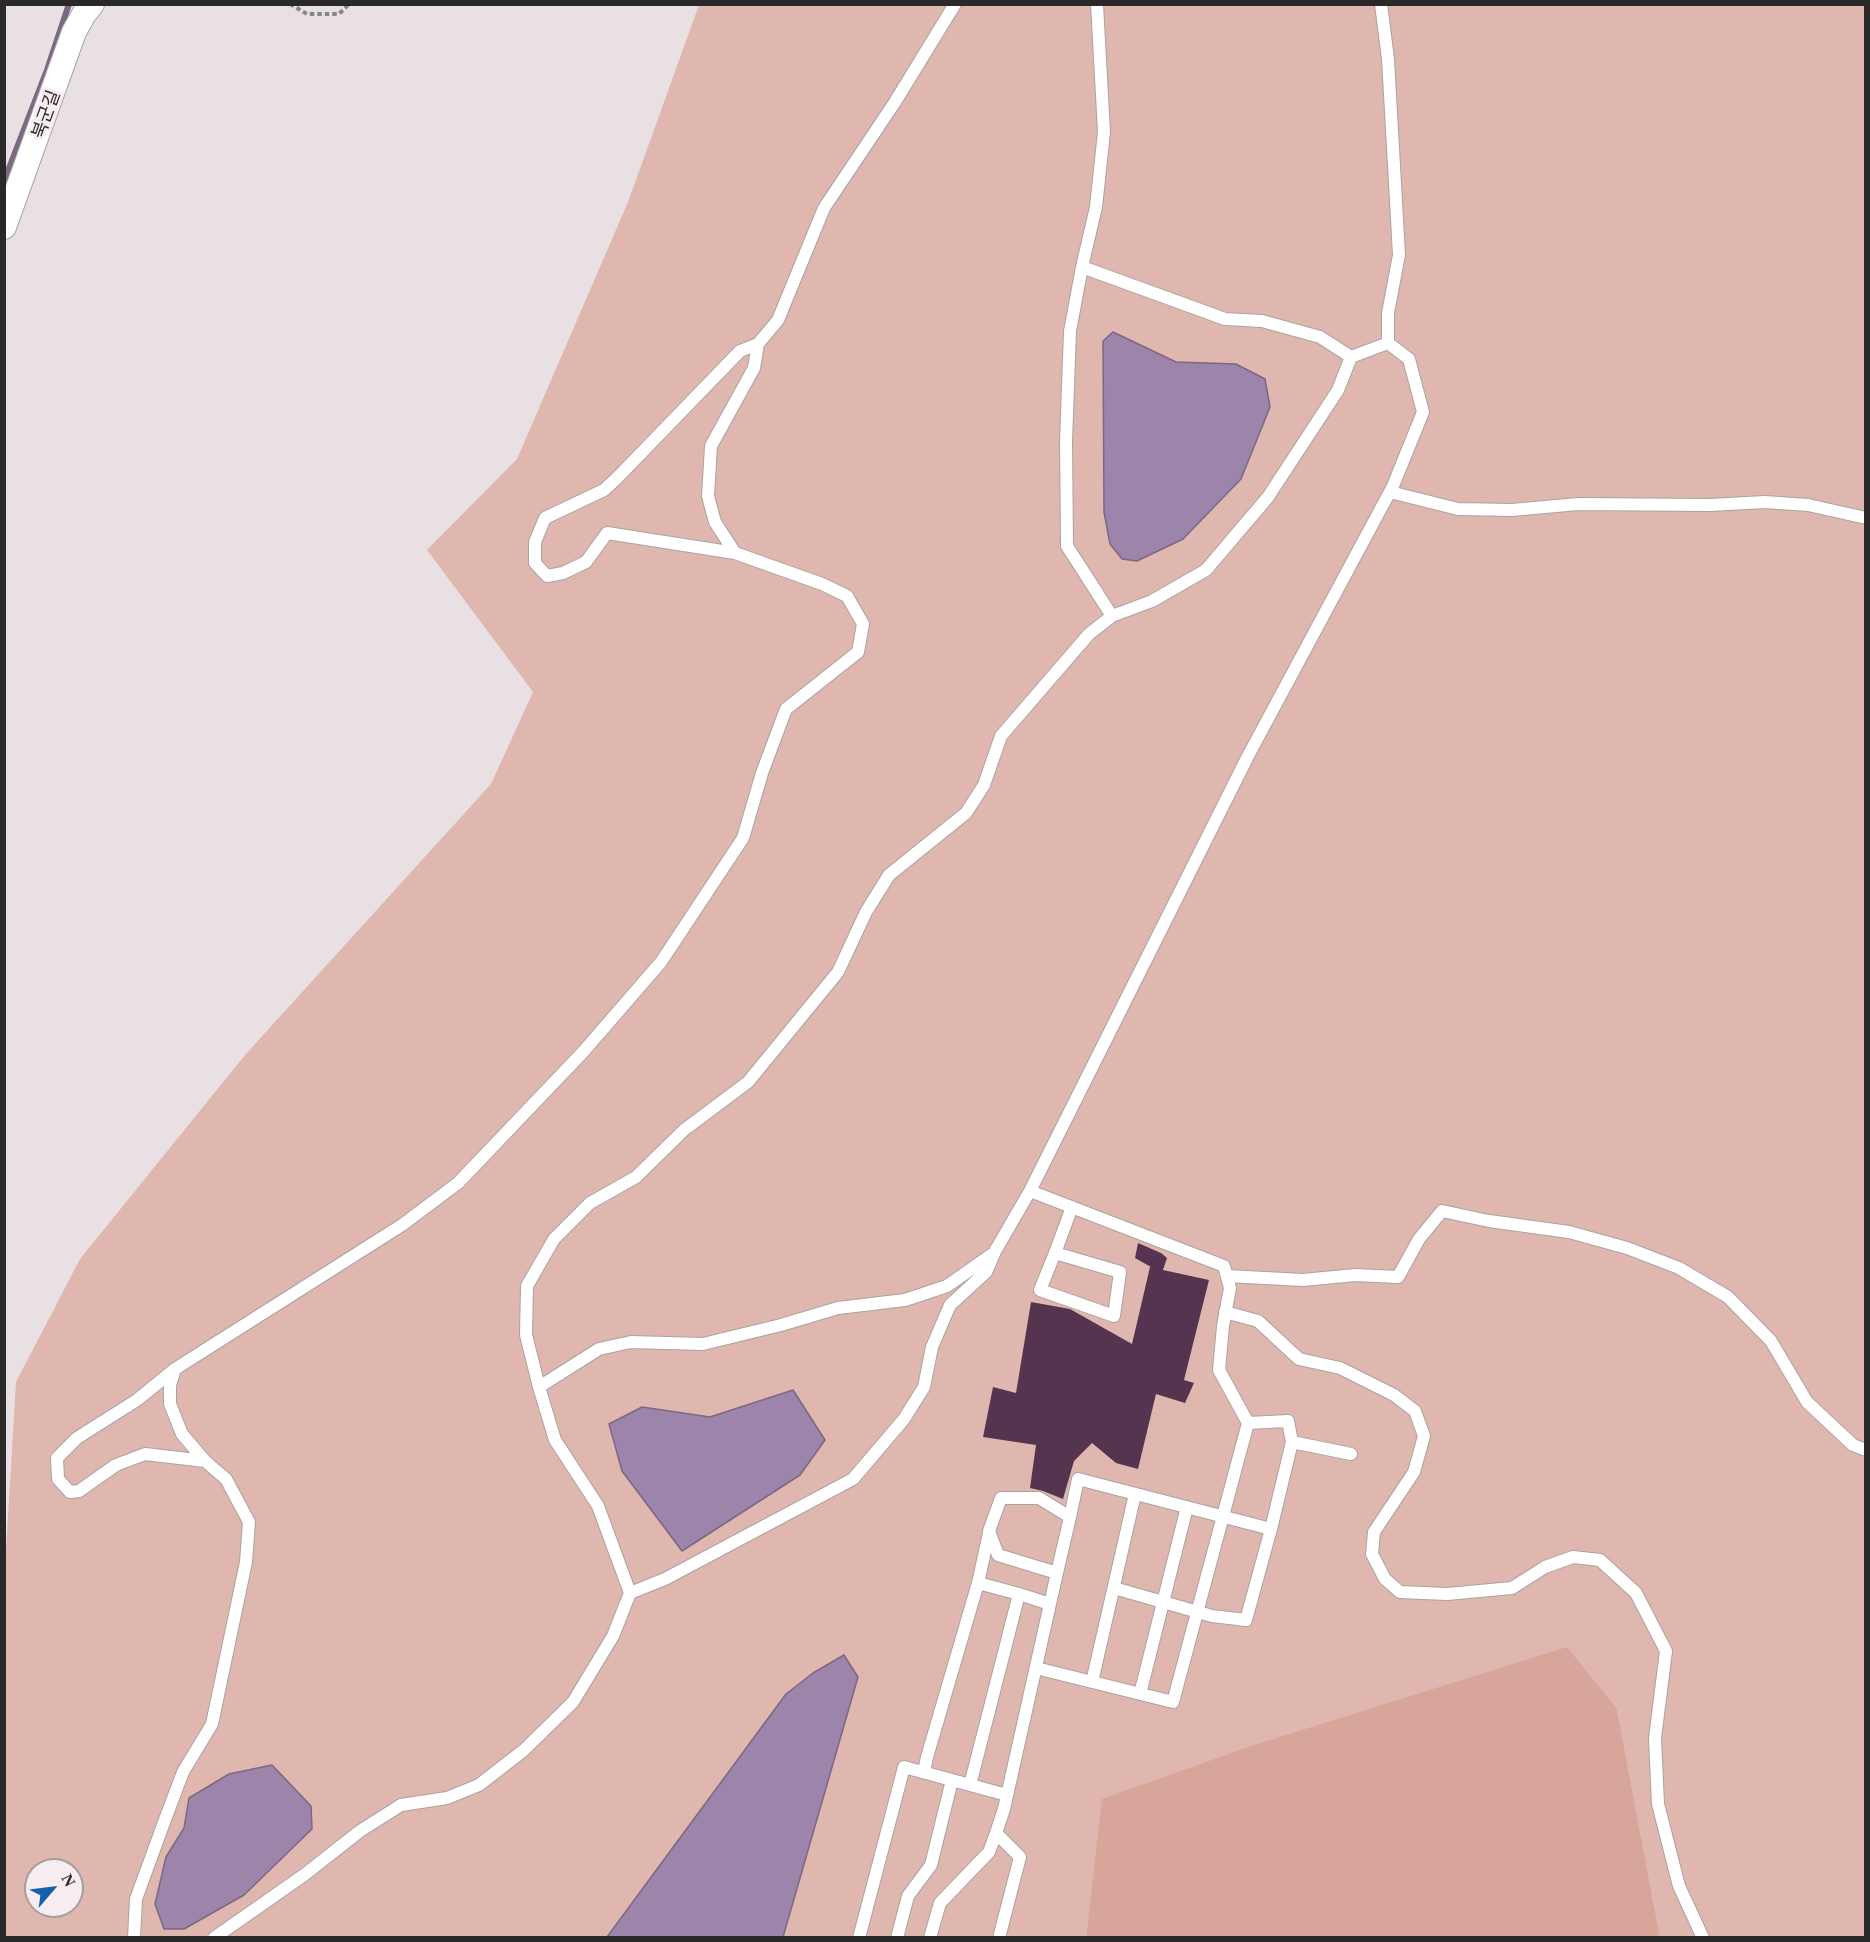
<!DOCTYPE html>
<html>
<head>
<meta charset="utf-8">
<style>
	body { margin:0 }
	#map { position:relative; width:1870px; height:1942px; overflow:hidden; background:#e9e0e3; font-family:Georgia,serif }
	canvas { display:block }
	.frame { position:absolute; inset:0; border:6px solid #2b2829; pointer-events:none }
	.north { position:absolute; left:24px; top:1858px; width:60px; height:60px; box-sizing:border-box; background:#f6edf0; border:2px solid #a59ea0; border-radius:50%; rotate:62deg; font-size:16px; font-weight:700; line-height:24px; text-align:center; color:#2b2829 }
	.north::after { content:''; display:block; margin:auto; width:21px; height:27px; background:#1460af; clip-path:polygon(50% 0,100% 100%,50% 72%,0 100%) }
</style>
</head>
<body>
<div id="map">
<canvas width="1870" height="1942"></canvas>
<div class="frame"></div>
<div class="north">N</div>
</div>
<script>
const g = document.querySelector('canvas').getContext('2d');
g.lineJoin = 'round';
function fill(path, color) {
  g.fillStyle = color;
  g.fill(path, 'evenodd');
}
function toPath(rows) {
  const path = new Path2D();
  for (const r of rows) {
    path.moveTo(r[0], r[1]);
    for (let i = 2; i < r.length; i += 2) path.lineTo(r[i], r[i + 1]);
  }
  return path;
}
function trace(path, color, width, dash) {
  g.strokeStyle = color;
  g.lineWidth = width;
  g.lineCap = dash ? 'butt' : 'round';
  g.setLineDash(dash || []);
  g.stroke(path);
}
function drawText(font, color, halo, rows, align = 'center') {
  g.font = font + ' Georgia,"Noto Sans KR",serif';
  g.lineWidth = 6;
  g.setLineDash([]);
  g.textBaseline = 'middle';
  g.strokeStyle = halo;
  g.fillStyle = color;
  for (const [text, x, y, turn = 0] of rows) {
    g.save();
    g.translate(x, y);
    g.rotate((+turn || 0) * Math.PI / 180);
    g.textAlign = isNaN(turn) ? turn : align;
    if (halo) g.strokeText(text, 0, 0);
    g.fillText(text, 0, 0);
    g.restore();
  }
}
const green = toPath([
	[699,5,1865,5,1865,1937,1660,1937,1617,1709,1103,1799,1086,1937,5,1938,4,1584,16,1382,80,1259,245,1055,491,784,533,692,427,550,517,459,628,202],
	[36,1870,72,1870,72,1906,36,1906]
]);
const forest = toPath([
	[1567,1647,1617,1709,1660,1937,1086,1937,1102,1799,1251,1746]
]);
const water = toPath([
	[1113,332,1176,362,1236,364,1265,379,1270,407,1241,479,1183,539,1137,561,1122,559,1110,544,1104,512,1103,341,1113,332],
	[793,1390,825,1440,800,1475,682,1551,622,1471,609,1424,642,1407,710,1417,793,1390],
	[844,1655,858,1677,783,1937,607,1937,786,1694,813,1673,844,1655],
	[272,1765,311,1806,312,1829,244,1895,184,1929,164,1929,155,1904,166,1857,184,1828,189,1798,229,1774,272,1765]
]);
const stream = toPath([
	[4,181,47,70,69,4]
]);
const building = toPath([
	[1138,1243,1161,1253,1167,1258,1163,1270,1209,1280,1184,1380,1194,1383,1185,1403,1156,1394,1138,1469,1116,1463,1092,1443,1074,1461,1063,1499,1043,1491,1030,1488,1036,1445,983,1437,993,1387,1016,1393,1031,1302,1070,1309,1132,1344,1150,1267,1151,1267,1135,1258]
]);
const path = toPath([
	[290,4,307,14,339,14,349,4]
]);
const service = toPath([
	[1381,4,1388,59,1399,255,1388,313,1388,343],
	[1082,267,1096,207,1104,132,1097,4],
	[758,344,778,320,824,208,895,102,955,4],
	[1390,492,1458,509,1512,510,1578,504,1710,505,1765,502,1808,505,1866,518],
	[1112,616,1067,546,1066,441,1070,331,1082,267,1225,319,1262,321,1320,337,1351,357],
	[1030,1191,1224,1266,1230,1288,1223,1326,1219,1370,1248,1423,1173,1702,1036,1668],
	[1055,1253,1120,1272,1114,1316,1040,1290,1055,1253,1072,1207],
	[1227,1276,1303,1280,1355,1275,1398,1277,1419,1239,1442,1211,1489,1221,1569,1232,1627,1248,1679,1268,1728,1297,1771,1341,1807,1402,1853,1445,1866,1450],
	[1225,1312,1258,1321,1299,1359,1340,1368,1394,1395,1415,1411,1424,1436,1414,1472,1374,1532,1372,1554,1385,1579,1400,1592,1447,1594,1512,1588,1545,1567,1573,1557,1600,1560,1636,1593,1666,1651,1655,1738,1658,1804,1679,1886,1703,1938],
	[175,1369,402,1225,458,1183,583,1052,661,962,743,838,762,773,786,709,858,652,863,624,847,596,822,584,735,553,607,533,586,562,563,573,547,576,535,563,535,542,545,518,604,490,617,478,740,351,758,344,754,368,711,446,708,496,715,522,735,553],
	[539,1387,526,1335,527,1286,554,1239,590,1203,636,1177,684,1130,748,1082,838,972,866,912,889,875,966,813,984,785,1001,736,1089,634,1112,616,1152,601,1206,570,1268,497,1338,390,1351,357,1388,343,1409,359,1423,412,1393,486,1248,756,1030,1191,994,1253,947,1286,905,1300,838,1308,781,1325,703,1344,631,1342,599,1349,539,1387,555,1440,598,1506,630,1593,665,1579,853,1479,904,1419,924,1387,932,1347,950,1305,986,1272,996,1249],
	[1248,1423,1288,1421,1292,1442],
	[1070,1517,1078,1479,1271,1529,1246,1620,1212,1616,1114,1588],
	[1271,1529,1292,1442,1351,1454],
	[978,1583,989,1533],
	[1092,1682,1135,1494],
	[1140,1694,1187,1507],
	[924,1772,927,1757,978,1583,1019,1594],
	[970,1785,1019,1594,1050,1604],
	[996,1833,1020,1857,999,1938],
	[134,1938,136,1899,163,1825,183,1772,212,1724,246,1562,249,1522,226,1479,205,1461,182,1434,170,1404,170,1385,175,1369,137,1400,77,1438,57,1458,58,1479,70,1492,79,1491,116,1465,145,1454,205,1461],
	[214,1938,304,1875,360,1831,401,1805,447,1798,479,1785,524,1750,573,1702,613,1636,630,1593],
	[859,1938,904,1767,1007,1795],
	[897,1938,908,1896,931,1865,952,1780],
	[930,1938,940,1903,989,1852,996,1833,1004,1809,1050,1604,1057,1573,1070,1517,1039,1498,1001,1498,989,1531,998,1555,1057,1573]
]);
const minor = toPath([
	[4,227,74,32,84,14,92,4]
]);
const streetNames = [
	["북군길",45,114,-70]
];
fill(green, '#dfb7af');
fill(forest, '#d8a59a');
fill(water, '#9d84aa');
trace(water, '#7b6883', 1.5);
trace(stream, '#7b6883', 6);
fill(building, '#553450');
trace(service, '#aaa2a5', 14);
trace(minor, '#aaa2a5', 26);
trace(path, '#8b8587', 4, [4.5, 3]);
trace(service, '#fff', 12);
trace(minor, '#fff', 24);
drawText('18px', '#2b2829', '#f6edf0', streetNames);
</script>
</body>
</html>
